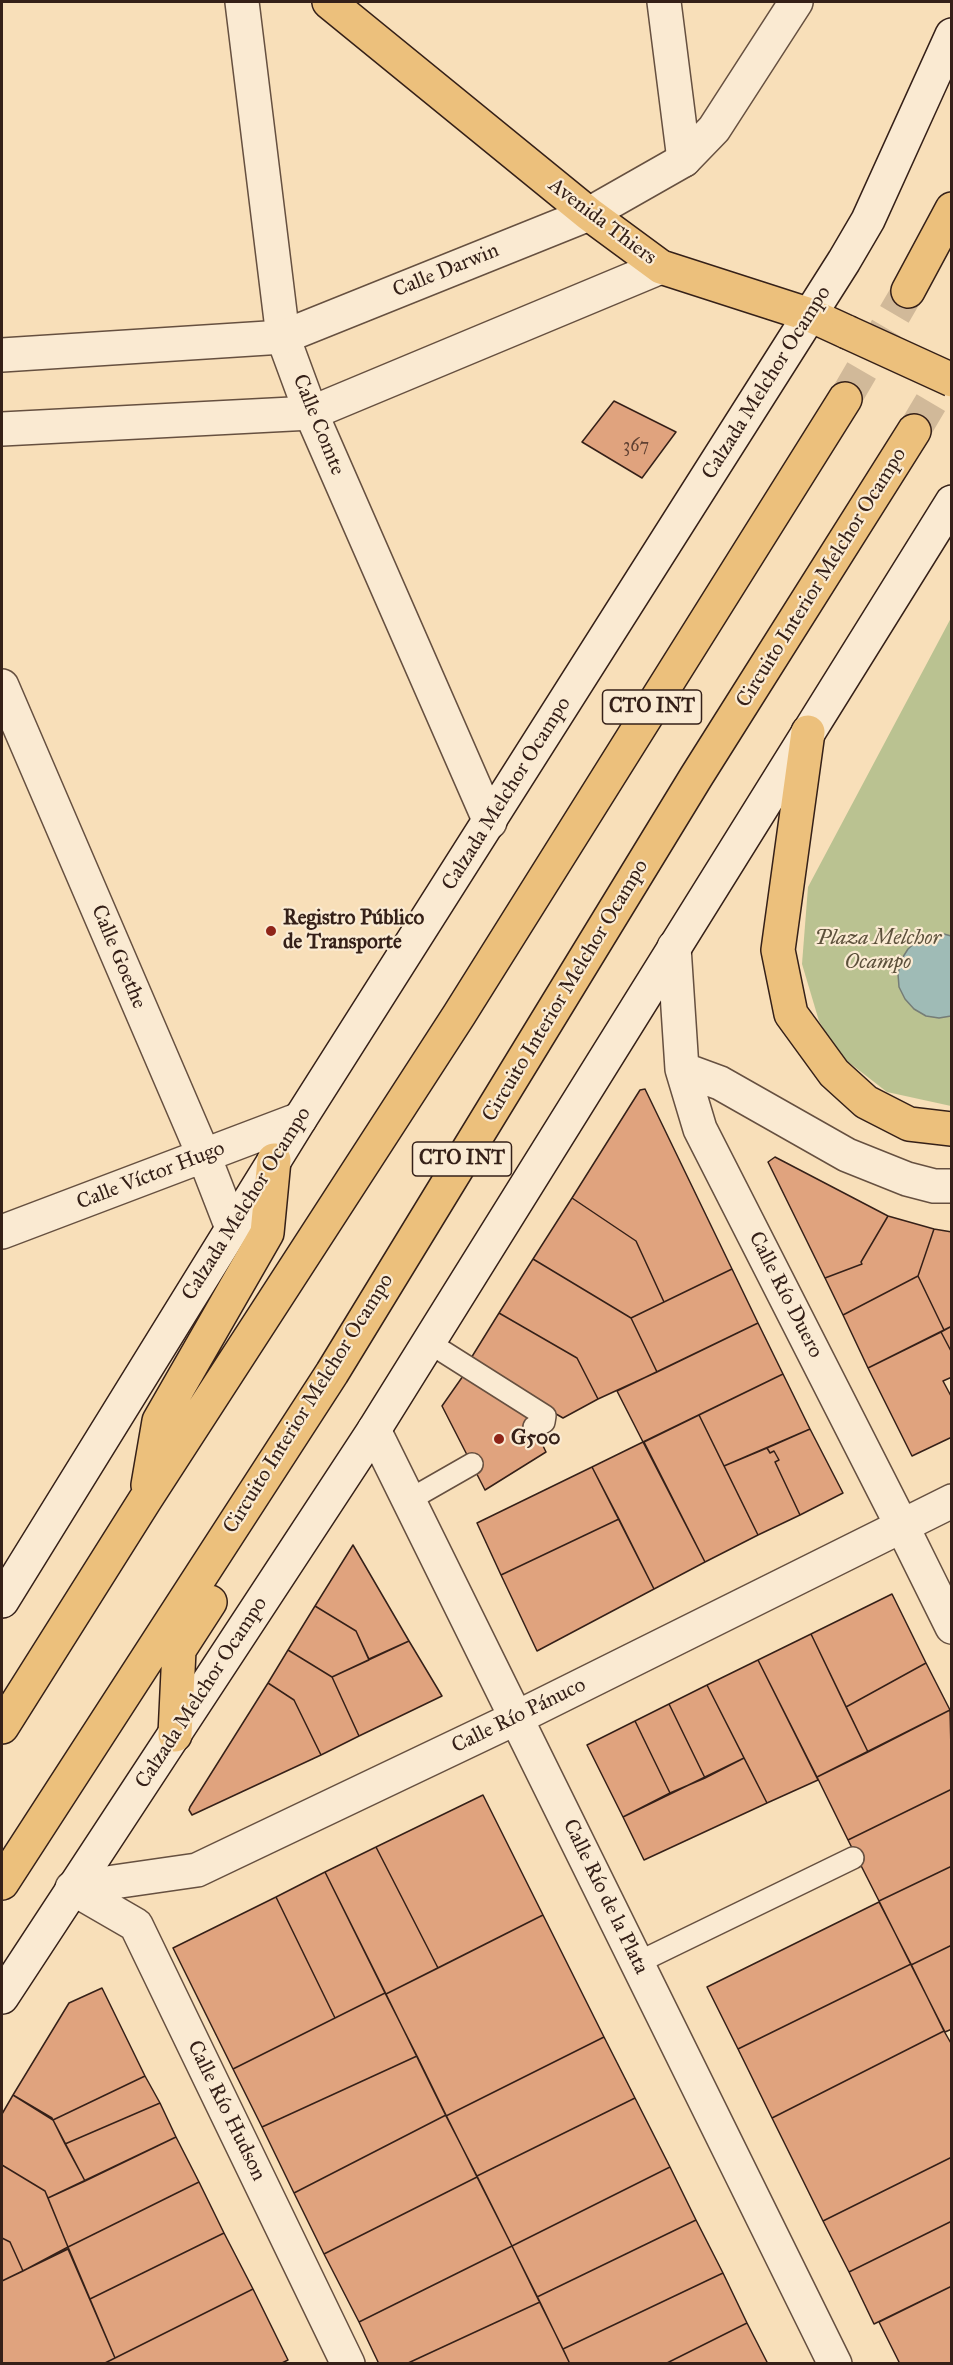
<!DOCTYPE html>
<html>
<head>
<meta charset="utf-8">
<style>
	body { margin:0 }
	#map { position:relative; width:953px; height:2365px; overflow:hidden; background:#f8dfb9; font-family:"IM FELL Great Primer",serif }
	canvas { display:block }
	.frame { position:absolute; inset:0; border:3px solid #352018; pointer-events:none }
</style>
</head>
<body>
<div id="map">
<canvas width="953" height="2365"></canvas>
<div class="frame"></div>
</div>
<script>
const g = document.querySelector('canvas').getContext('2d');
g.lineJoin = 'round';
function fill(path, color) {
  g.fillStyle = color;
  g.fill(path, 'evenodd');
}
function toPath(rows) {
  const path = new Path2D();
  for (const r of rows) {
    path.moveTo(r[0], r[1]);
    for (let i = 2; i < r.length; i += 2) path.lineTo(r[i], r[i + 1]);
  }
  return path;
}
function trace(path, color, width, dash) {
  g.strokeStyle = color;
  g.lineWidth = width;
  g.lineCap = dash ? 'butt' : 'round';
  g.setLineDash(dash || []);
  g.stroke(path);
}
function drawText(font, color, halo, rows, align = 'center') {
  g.font = font + ' "IM FELL Great Primer",serif';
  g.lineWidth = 4.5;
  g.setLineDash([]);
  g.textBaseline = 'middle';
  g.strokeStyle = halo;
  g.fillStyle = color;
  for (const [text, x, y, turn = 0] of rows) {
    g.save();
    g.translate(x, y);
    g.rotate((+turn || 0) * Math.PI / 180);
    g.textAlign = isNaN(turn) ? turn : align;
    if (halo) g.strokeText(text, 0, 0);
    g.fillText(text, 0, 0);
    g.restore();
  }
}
const green = toPath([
	[951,618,951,1106,887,1092,838,1054,819,1021,802,964,808,887]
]);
const water = toPath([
	[944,934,951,936,951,1016,939,1018,926,1016,914,1009,905,999,899,987,898,974,901,960,908,949,918,940,931,935,944,934]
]);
const building = toPath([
	[614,401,676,432,642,478,582,442,614,401],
	[645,1089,732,1269,664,1302,636,1241,572,1198,640,1090,645,1089],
	[775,1157,888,1216,861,1262,862,1264,825,1278,768,1162,775,1157],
	[572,1198,636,1241,664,1302,631,1318,533,1259,572,1198],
	[888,1216,934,1229,918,1276,843,1315,825,1278,862,1264,861,1262,888,1216],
	[934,1229,952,1232,952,1326,944,1330,918,1276,934,1229],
	[533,1259,631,1318,657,1372,598,1399,577,1358,499,1313,533,1259],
	[732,1269,758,1323,657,1372,631,1318,732,1269],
	[918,1276,944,1330,868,1368,843,1315,918,1276],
	[499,1313,577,1358,598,1399,563,1418,468,1363,499,1313],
	[758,1323,783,1374,643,1442,617,1391,758,1323],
	[952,1326,952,1353,941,1332,952,1326],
	[941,1332,952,1353,952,1377,943,1381,952,1398,952,1437,912,1456,868,1368,941,1332],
	[783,1374,810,1429,724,1466,699,1415,783,1374],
	[463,1376,528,1415,546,1452,485,1490,442,1406,463,1376],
	[699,1415,758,1535,705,1562,644,1442,699,1415],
	[810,1429,843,1493,800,1515,775,1462,779,1460,774,1451,770,1453,767,1448,810,1429],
	[643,1442,705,1562,654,1589,592,1467,643,1442],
	[767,1448,770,1453,774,1451,779,1460,775,1462,800,1515,758,1535,724,1466,767,1448],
	[592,1467,619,1519,501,1575,477,1523,592,1467],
	[619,1519,654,1589,537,1651,501,1575,619,1519],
	[353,1545,409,1641,369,1659,356,1631,315,1606,353,1545],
	[892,1594,926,1663,846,1707,811,1634,892,1594],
	[315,1606,356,1631,369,1660,332,1677,288,1650,315,1606],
	[811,1634,868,1752,817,1777,758,1660,811,1634],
	[409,1641,442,1696,359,1736,332,1677,409,1641],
	[288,1650,332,1677,359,1736,321,1755,294,1700,268,1683,288,1650],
	[758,1660,818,1780,767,1803,707,1685,758,1660],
	[926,1663,950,1710,868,1752,846,1707,926,1663],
	[268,1683,294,1700,321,1755,192,1815,189,1810,190,1807,268,1683],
	[707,1685,744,1758,705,1778,669,1704,707,1685],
	[669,1704,705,1778,670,1793,635,1721,669,1704],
	[950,1710,952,1789,848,1840,817,1777,950,1710],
	[635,1721,670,1793,623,1817,587,1745,635,1721],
	[744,1758,767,1803,644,1860,623,1817,744,1758],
	[952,1789,952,1866,879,1901,848,1840,952,1789],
	[483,1795,543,1915,438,1968,376,1847,483,1795],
	[376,1847,438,1968,386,1994,325,1872,376,1847],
	[952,1866,952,1945,911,1965,879,1901,952,1866],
	[325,1872,385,1993,335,2018,276,1897,325,1872],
	[276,1897,335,2018,233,2069,173,1948,276,1897],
	[879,1902,911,1964,738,2049,707,1987,879,1902],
	[543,1915,604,2037,446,2116,386,1994,543,1915],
	[952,1945,952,2029,945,2032,911,1965,952,1945],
	[911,1964,944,2031,772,2118,738,2049,911,1964],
	[102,1988,145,2076,53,2120,13,2095,69,2003,102,1988],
	[385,1993,417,2056,262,2127,233,2069,385,1993],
	[944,2031,952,2045,952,2157,823,2221,772,2118,944,2031],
	[604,2037,635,2098,477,2176,446,2116,604,2037],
	[417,2056,446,2115,294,2193,262,2127,417,2056],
	[145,2076,160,2103,65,2144,53,2120,145,2076],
	[13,2095,52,2118,85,2181,48,2198,45,2191,2,2165,2,2114,13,2095],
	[635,2098,670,2167,512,2246,477,2176,635,2098],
	[160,2103,176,2137,85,2181,65,2144,160,2103],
	[446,2115,477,2177,324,2254,294,2193,446,2115],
	[176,2137,199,2182,68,2247,48,2198,176,2137],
	[952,2157,952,2221,849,2272,823,2221,952,2157],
	[2,2165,45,2191,68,2247,23,2271,10,2242,2,2238,2,2165],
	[670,2167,696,2220,537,2297,512,2246,670,2167],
	[477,2177,512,2246,359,2322,324,2254,477,2177],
	[199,2182,224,2233,90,2299,68,2247,199,2182],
	[696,2220,723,2273,563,2349,537,2297,696,2220],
	[952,2221,952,2286,874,2324,849,2272,952,2221],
	[224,2233,253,2289,115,2358,90,2299,224,2233],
	[2,2238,10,2242,23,2271,2,2281,2,2238],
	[512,2246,540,2302,406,2364,379,2364,359,2322,512,2246],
	[68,2249,115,2358,103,2364,2,2364,2,2281,68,2249],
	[723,2273,747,2323,665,2364,570,2364,563,2349,723,2273],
	[952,2286,952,2364,900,2364,879,2322,952,2286],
	[253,2289,288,2360,280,2364,103,2364,253,2289],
	[540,2302,570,2364,406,2364,540,2302],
	[747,2323,768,2364,665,2364,747,2323]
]);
const motorwayTunnel = toPath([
	[845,399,908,291],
	[914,431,952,367]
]);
const service = toPath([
	[428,1342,545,1416,544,1422,534,1427],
	[409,1500,472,1464],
	[637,1963,853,1858]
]);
const minor = toPath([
	[242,2,283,337,311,413,490,822],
	[664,2,684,160],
	[2,686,204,1156,232,1228],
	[674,947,682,1069,700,1129,902,1526,952,1627],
	[682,1069,720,1083,847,1155,907,1179,934,1186,952,1186],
	[2,1232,300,1119],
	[374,1430,835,2364],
	[72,1888,197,1870,516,1718,952,1501],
	[72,1888,136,1925,348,2364]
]);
const tertiary = toPath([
	[2,355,283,337,589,214,684,160,714,129,796,2],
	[2,429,311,413,661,267]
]);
const secondary = toPath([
	[2,1601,300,1119,844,261,868,220,952,35],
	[2,1997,374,1430,952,502]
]);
const primary = toPath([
	[329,2,589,214,661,267,810,315,847,332],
	[808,732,778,950,791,1014,834,1073,866,1102,909,1124,952,1129]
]);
const motorway = toPath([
	[908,291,952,209],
	[148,1485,159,1421,267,1233,274,1160],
	[2,1727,145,1500,459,1015,845,399],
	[175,1735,179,1650,210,1602],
	[2,1883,332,1373,696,777,914,431]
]);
const primaryBridge = toPath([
	[847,332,952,380]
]);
const markers = [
	[271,931,6,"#8f2418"],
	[499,1439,6,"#8f2418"]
];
const numberNames = [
	["367",636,447]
];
const shields = [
	[652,707,99],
	[462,1159,99]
];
const shieldNames = [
	["CTO INT",652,707],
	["CTO INT",462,1159]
];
const streetNames = [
	["Avenida Thiers",602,222,37],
	["Calle Darwin",446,271,-22],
	["Calzada Melchor Ocampo",767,383,-58],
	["Calle Comte",318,425,68],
	["Circuito Interior Melchor Ocampo",822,578,-58],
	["Calzada Melchor Ocampo",507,794,-58],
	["Calle Goethe",118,957,67],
	["Circuito Interior Melchor Ocampo",566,991,-59],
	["Calle Víctor Hugo",151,1176,-21],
	["Calzada Melchor Ocampo",247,1204,-58],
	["Calle Río Duero",785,1295,63],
	["Circuito Interior Melchor Ocampo",309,1404,-58],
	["Calzada Melchor Ocampo",202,1693,-57],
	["Calle Río Pánuco",519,1716,-26],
	["Calle Río de la Plata",605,1897,64],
	["Calle Río Hudson",226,2111,64]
];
const poiNames = [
	["Registro Público",283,919],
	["de Transporte",283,943],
	["G500",511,1439]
];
const parkNames = [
	["Plaza Melchor",878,939],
	["Ocampo",878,963]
];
fill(green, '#bac291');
fill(water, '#9fbbb6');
trace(water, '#757d77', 1.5);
fill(building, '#e0a37e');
trace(building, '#352018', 1.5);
trace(motorwayTunnel, '#d1b999', 33, [33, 16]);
trace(service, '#665040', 24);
trace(minor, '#665040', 36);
trace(tertiary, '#665040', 36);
trace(secondary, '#352018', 36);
trace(primary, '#352018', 36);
trace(motorway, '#352018', 36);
trace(service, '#faead2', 21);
trace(minor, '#faead2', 33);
trace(tertiary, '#faead2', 33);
trace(secondary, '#faead2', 33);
trace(primary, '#ecc07c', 33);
trace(motorway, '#ecc07c', 33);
trace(primaryBridge, '#352018', 36, []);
trace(primaryBridge, '#ecc07c', 33);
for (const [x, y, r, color] of markers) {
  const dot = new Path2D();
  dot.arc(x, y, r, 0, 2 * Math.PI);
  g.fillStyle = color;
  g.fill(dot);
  trace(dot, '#faead2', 2);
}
drawText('18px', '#604132', null, numberNames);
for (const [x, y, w] of shields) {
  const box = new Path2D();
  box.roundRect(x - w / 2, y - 17, w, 34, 4.5);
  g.fillStyle = '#faead2';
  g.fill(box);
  trace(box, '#352018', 1.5);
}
drawText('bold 20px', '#352018', null, shieldNames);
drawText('21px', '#352018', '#faead2', streetNames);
drawText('bold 21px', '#352018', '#faead2', poiNames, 'left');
drawText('italic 21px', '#5d513c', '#faead2', parkNames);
</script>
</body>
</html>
